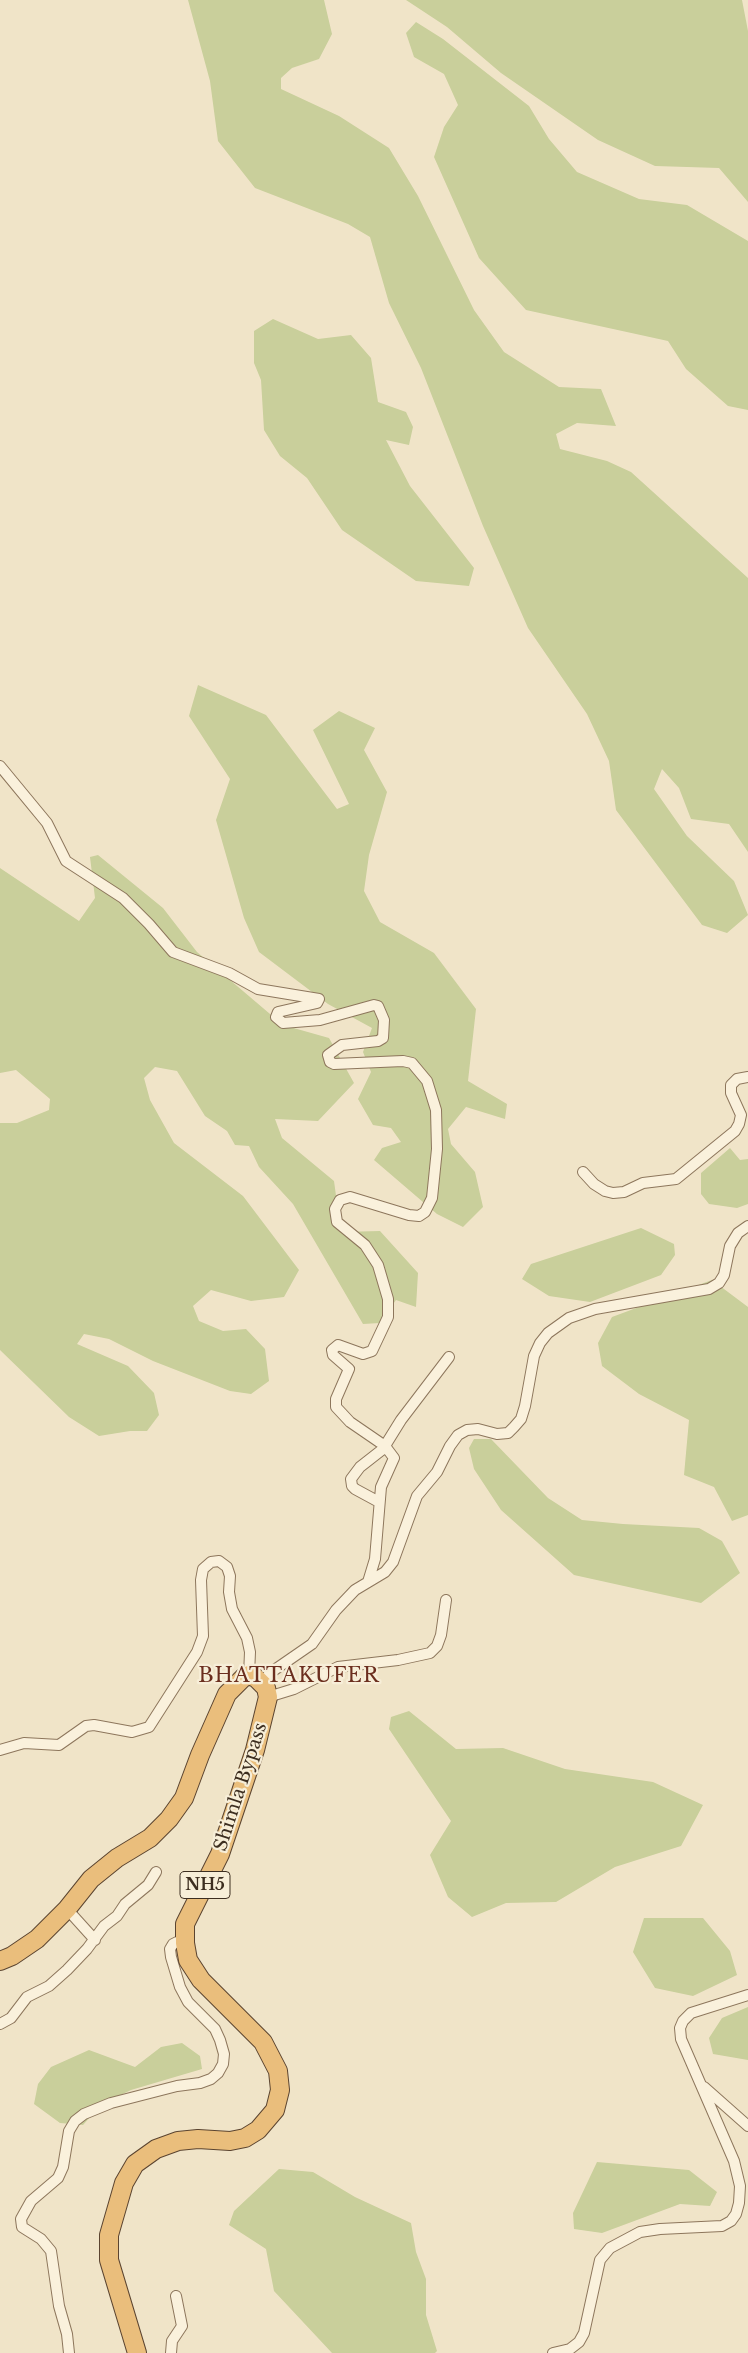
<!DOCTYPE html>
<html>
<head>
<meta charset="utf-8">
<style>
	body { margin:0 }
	canvas { display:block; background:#f0e4c8 }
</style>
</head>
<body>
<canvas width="748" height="2353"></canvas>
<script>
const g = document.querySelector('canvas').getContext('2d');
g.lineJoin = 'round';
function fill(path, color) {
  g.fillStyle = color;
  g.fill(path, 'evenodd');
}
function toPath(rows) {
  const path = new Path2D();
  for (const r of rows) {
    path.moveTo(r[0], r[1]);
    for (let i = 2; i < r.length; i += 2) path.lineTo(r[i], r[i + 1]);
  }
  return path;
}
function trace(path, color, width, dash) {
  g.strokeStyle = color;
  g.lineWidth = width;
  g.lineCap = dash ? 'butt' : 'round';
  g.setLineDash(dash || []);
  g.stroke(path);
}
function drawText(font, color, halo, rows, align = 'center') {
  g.font = font + ' "Libre Baskerville",serif';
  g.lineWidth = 4.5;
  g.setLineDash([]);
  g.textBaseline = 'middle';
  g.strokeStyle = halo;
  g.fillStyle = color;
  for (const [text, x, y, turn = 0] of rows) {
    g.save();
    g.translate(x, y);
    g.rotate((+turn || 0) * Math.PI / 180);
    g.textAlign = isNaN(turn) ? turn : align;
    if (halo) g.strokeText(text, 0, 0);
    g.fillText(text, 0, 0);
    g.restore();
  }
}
const green = toPath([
	[188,0,324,0,332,34,319,59,292,68,281,78,281,89,339,116,389,148,418,196,474,310,504,352,559,387,601,389,616,426,577,423,556,434,560,449,607,461,631,472,748,578,748,852,729,824,691,819,679,788,662,769,654,789,687,836,734,881,748,915,727,933,702,925,616,810,609,761,587,714,528,628,483,526,421,368,389,303,370,237,348,224,255,188,218,141,210,81],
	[406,0,742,0,748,31,748,202,719,168,655,166,598,140,501,73,447,27],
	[416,22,443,39,529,106,549,139,577,172,639,199,687,205,748,241,748,410,728,406,686,369,668,341,526,310,479,258,434,157,444,127,458,105,444,74,414,57,406,33],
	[273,319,318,339,351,335,371,358,378,402,406,412,413,427,409,445,386,440,410,486,474,568,469,586,416,581,342,530,307,478,280,456,264,430,261,380,254,363,254,331],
	[198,685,266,715,337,809,349,804,313,730,339,711,375,728,364,750,387,792,369,855,364,891,380,922,434,953,476,1009,468,1081,507,1104,505,1119,466,1107,448,1129,451,1144,475,1172,483,1207,463,1227,437,1214,374,1160,382,1148,401,1142,391,1128,373,1125,358,1099,371,1072,363,1052,372,1028,328,1004,259,952,244,918,216,820,230,779,189,716],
	[98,855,163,908,197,952,283,1025,329,1038,354,1083,318,1121,275,1119,282,1138,334,1181,341,1232,380,1231,418,1273,416,1307,396,1300,380,1323,363,1324,293,1204,259,1167,249,1146,235,1145,227,1131,205,1116,177,1071,155,1067,144,1078,150,1100,174,1143,243,1196,299,1270,284,1297,251,1301,211,1290,193,1306,199,1321,223,1331,246,1329,265,1349,269,1381,251,1394,230,1391,153,1361,109,1339,84,1334,77,1344,128,1366,154,1393,159,1415,147,1431,130,1431,99,1436,69,1417,0,1350,0,1123,17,1123,49,1110,50,1099,16,1070,0,1073,0,868,79,921,95,898,90,857],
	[730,1148,740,1160,748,1159,748,1204,737,1208,709,1204,701,1194,701,1173],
	[641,1228,674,1244,675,1255,661,1275,590,1302,549,1296,522,1279,531,1264],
	[712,1280,748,1307,748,1515,732,1521,714,1487,684,1475,689,1420,639,1394,602,1366,598,1343,612,1317],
	[474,1439,491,1439,548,1498,582,1520,623,1524,699,1528,722,1541,740,1573,701,1603,574,1575,501,1510,474,1469,469,1448],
	[409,1711,456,1749,503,1748,565,1769,653,1782,703,1805,681,1846,615,1867,556,1902,506,1903,472,1917,448,1897,430,1855,451,1821,389,1729,391,1717],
	[644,1918,703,1918,730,1951,737,1975,693,1996,655,1988,633,1952],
	[748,2007,748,2060,713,2054,709,2038,722,2018],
	[182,2043,200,2056,202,2069,131,2090,102,2104,83,2125,60,2123,34,2104,38,2084,51,2067,89,2050,135,2067,161,2047],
	[597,2162,689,2170,717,2192,710,2206,680,2204,602,2233,574,2229,573,2213],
	[279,2169,313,2172,355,2197,411,2223,416,2252,426,2279,426,2315,437,2351,435,2353,332,2353,274,2291,266,2249,229,2225,234,2211]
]);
const minor = toPath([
	[0,766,47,823,66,861,123,898,149,924,173,952,229,973,258,989,319,999,317,1003,278,1012,276,1017,283,1023,320,1020,374,1005,378,1006,384,1020,383,1038,378,1041,342,1045,328,1055,330,1062,334,1064,403,1061,412,1063,427,1081,436,1110,437,1149,432,1198,425,1212,419,1216,409,1215,350,1197,340,1200,335,1209,337,1222,365,1245,378,1265,388,1299,388,1317,372,1351,363,1354,338,1345,332,1350,333,1355,349,1369,336,1399,336,1407,350,1422,385,1446,394,1458,381,1487,375,1559,368,1582],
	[583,1172,594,1184,605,1191,613,1193,624,1192,643,1183,676,1179,735,1131,739,1124,741,1115,731,1093,731,1085,737,1079,748,1077],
	[379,1502,355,1489,352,1486,351,1479,360,1467,383,1449,401,1420,449,1357],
	[266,1688,265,1679,270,1673,312,1644,336,1610,355,1590,385,1572,393,1562,417,1496,437,1472,450,1446,458,1435,467,1430,478,1429,497,1434,508,1433,514,1427,521,1419,525,1406,534,1356,540,1343,548,1333,569,1318,595,1309,709,1289,719,1283,724,1275,730,1246,738,1233,748,1226],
	[268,1697,294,1689,338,1667,398,1660,430,1653,437,1646,441,1635,446,1600],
	[0,1750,24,1743,59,1745,86,1726,94,1725,132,1732,149,1727,197,1652,203,1636,201,1580,203,1569,211,1562,219,1561,227,1567,230,1576,229,1592,232,1609,247,1638,250,1652,249,1675],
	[67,1909,95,1940],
	[0,2024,11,2018,27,1997,49,1986,67,1970,87,1949,104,1926,117,1916,125,1904,148,1885,156,1872],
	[704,2087,748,2126],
	[69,2353,67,2334,59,2306,51,2251,41,2239,22,2227,21,2219,31,2201,58,2178,63,2167,69,2131,75,2121,84,2114,111,2103,177,2086,200,2083,211,2079,218,2073,223,2064,224,2054,220,2040,215,2029,188,2002,180,1987,171,1957,170,1949,173,1944,177,1942,185,1943],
	[171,2353,172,2341,182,2326,176,2296],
	[553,2353,570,2349,579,2342,584,2333,600,2260,610,2248,640,2232,660,2229,722,2226,731,2221,736,2214,739,2203,740,2186,734,2161,681,2039,680,2028,683,2021,691,2013,748,1995]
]);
const trunk = toPath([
	[0,1961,12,1956,37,1939,67,1909,91,1879,117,1858,150,1838,169,1819,184,1798,200,1755,227,1694,243,1678,249,1675,256,1678,266,1688,268,1697,255,1750,220,1854,185,1924,185,1943,188,1960,201,1980,263,2042,278,2071,280,2090,275,2110,258,2130,245,2138,230,2141,198,2139,178,2141,156,2149,135,2164,124,2183,109,2235,109,2260,137,2353]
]);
const shields = [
	[205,1885,50]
];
const shieldNames = [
	["NH5",205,1885]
];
const streetNames = [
	["Shimla Bypass",241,1787,-72]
];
const quarterNames = [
	["BHATTAKUFER",289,1676]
];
fill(green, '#c9cf9b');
trace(minor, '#8d765c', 12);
trace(trunk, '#5b4430', 20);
trace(minor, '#faf1dc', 10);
trace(trunk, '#eabe7c', 18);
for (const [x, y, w] of shields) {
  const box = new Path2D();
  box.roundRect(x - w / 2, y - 13.5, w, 27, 4);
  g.fillStyle = '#f7eed8';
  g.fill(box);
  trace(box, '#3d2e20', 1);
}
drawText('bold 16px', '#3d2e20', null, shieldNames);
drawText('18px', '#3d2e20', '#f7eed8', streetNames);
g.letterSpacing = '1px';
drawText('20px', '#6b2e1e', '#f7eed8', quarterNames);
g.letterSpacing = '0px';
</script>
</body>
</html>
